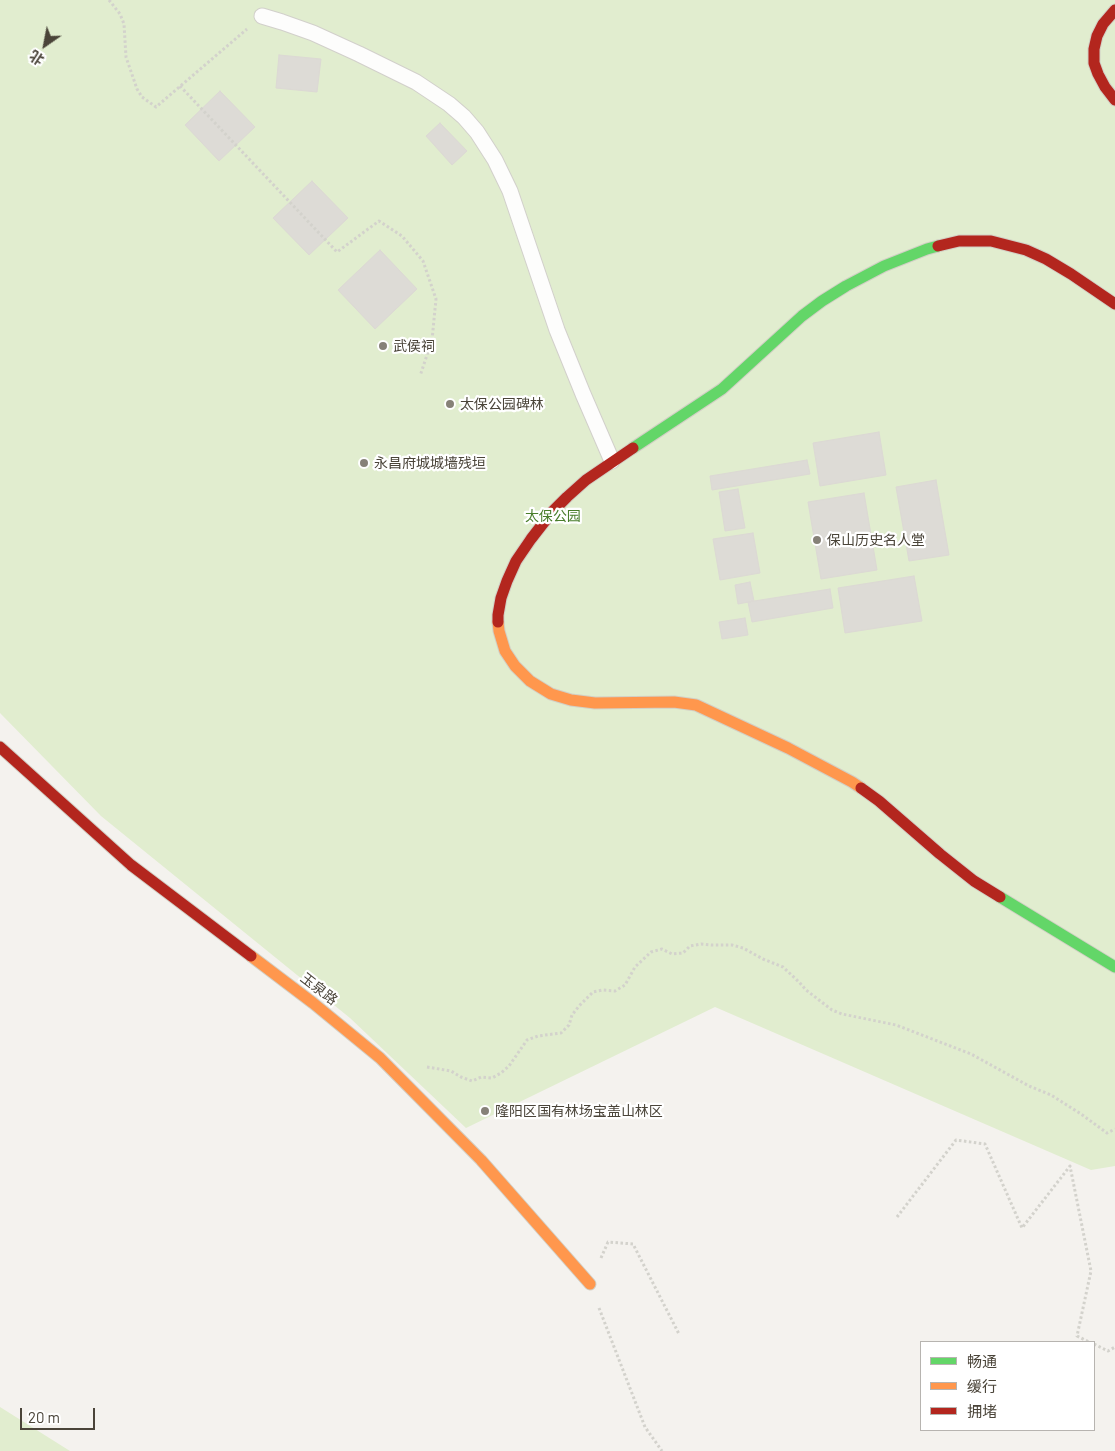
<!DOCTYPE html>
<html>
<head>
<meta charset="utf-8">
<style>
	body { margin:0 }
	#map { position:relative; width:1115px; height:1451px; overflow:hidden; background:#f4f2ee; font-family:Barlow,"Noto Sans SC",sans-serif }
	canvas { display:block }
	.legend { position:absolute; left:920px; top:1341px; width:175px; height:90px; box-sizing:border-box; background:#fff; border:1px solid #b7b4b0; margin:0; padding:6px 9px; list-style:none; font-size:15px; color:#4a4439 }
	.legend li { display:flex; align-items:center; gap:10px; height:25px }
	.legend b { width:25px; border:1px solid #b7b4b0 }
	.north { position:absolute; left:20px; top:20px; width:50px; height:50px; -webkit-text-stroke:4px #fff; paint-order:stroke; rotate:213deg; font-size:14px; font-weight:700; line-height:20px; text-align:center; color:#4a4439 }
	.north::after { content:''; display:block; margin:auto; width:18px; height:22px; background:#4a4439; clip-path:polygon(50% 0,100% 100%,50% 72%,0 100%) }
	.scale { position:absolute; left:20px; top:1408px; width:75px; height:22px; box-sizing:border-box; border:2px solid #4a4439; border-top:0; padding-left:6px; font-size:15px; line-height:18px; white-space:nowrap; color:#4a4439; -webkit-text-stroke:4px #fff; paint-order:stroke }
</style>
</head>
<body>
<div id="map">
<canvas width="1115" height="1451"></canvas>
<ul class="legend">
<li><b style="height:6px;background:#63d668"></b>畅通</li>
<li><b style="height:6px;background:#ff974d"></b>缓行</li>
<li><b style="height:6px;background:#b3261e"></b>拥堵</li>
</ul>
<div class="north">北</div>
<div class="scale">20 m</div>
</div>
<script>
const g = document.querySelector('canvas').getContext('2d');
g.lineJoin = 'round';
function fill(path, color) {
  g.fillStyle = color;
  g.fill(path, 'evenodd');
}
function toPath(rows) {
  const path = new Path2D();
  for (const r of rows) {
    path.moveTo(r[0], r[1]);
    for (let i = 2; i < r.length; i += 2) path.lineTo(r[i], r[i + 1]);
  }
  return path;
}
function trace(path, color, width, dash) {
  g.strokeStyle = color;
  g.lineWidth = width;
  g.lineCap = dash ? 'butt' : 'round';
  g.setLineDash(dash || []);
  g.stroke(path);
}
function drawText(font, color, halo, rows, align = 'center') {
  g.font = font + ' Barlow,"Noto Sans SC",sans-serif';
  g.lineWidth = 4.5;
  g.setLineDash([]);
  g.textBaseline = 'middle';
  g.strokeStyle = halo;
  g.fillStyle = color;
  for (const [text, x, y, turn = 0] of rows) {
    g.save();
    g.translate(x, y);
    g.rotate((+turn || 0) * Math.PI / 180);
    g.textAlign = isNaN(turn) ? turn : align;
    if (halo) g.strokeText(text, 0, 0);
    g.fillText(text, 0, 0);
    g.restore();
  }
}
const green = toPath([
	[0,0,1115,0,1115,1166,1091,1170,715,1007,466,1128,350,1018,101,816,0,713],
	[0,1407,70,1451,0,1451]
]);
const building = toPath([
	[279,55,321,59,317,92,276,88,279,55],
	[220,91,255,127,219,161,185,125,220,91],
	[440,123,467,151,452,165,426,136,440,123],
	[312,181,348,218,309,255,273,218,312,181],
	[380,250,417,289,375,329,338,290,380,250],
	[879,432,886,475,820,486,813,443,879,432],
	[807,460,810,474,712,490,710,476,807,460],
	[936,480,949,555,909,561,896,487,936,480],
	[738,489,745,528,725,531,719,492,738,489],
	[864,493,877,570,821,579,808,502,864,493],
	[753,533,760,573,720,580,713,539,753,533],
	[914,576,922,621,845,633,838,588,914,576],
	[750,582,754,601,738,604,735,585,750,582],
	[830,589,833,608,752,622,748,602,830,589],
	[745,618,748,635,722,639,719,622,745,618]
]);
const path = toPath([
	[109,0,120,14,124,24,126,57,137,89,142,97,156,107,247,29],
	[180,86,337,252,379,221,402,236,423,261,436,299,432,340,420,376],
	[427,1067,451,1071,461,1077,472,1081,481,1077,492,1078,501,1073,509,1066,527,1040,538,1036,561,1033,569,1025,572,1015,579,1006,593,992,603,990,615,991,625,985,635,967,651,952,662,949,672,954,683,953,690,946,701,944,712,945,732,945,743,948,763,959,783,967,799,982,806,990,832,1010,842,1014,896,1025,971,1054,1029,1086,1051,1095,1081,1114,1107,1133,1115,1129],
	[897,1217,956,1140,985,1144,1022,1228,1070,1166,1091,1271,1077,1336,1089,1342],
	[601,1258,608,1242,633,1244,679,1334],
	[599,1308,645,1427,662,1451],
	[1094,1344,1108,1351,1115,1347]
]);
const lane = toPath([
	[262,16,282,22,313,33,359,54,416,82,449,104,464,117,477,132,495,160,510,191,557,330,583,394,612,461]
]);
const fast = toPath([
	[633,448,722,389,802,316,822,301,846,286,884,266,927,249,938,246],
	[1000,897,1115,967]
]);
const slow = toPath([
	[498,622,499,631,505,651,515,666,530,681,551,694,571,700,595,703,674,702,696,705,788,748,852,782,861,788],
	[251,956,313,1003,380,1058,481,1160,590,1284]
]);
const jam = toPath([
	[1115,10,1103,24,1097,36,1094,49,1094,63,1098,74,1105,87,1115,100],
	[938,246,959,241,991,241,1026,250,1046,259,1071,274,1115,304],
	[498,622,498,615,501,598,507,581,516,561,531,539,552,512,567,497,586,480,633,448],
	[0,747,131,865,251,956],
	[861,788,879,801,940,854,974,881,1000,897]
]);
const markers = [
	[383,346,5,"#868178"],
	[450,404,5,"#868178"],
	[364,463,5,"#868178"],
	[817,540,5,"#868178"],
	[485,1111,5,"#868178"]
];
const poiNames = [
	["武侯祠",393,346],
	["太保公园碑林",460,404],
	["永昌府城城墙残垣",374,463],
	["保山历史名人堂",827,540],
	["隆阳区国有林场宝盖山林区",495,1111]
];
const parkNames = [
	["太保公园",553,516]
];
const streetNames = [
	["玉泉路",319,989,38]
];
fill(green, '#e1edcf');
fill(building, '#dddbd6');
trace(building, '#dcd9d4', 1);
trace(lane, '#d2d0cb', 17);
trace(fast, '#d2cfc5', 13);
trace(slow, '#d2cfc5', 13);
trace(jam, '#d2cfc5', 13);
trace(path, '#d3d2cc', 3, [2.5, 2.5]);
trace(lane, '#fdfdfc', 15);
trace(fast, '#63d668', 11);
trace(slow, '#ff974d', 11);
trace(jam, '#b3261e', 11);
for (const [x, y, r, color] of markers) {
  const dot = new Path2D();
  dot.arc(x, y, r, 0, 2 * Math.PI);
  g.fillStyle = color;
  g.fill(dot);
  trace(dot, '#fff', 2);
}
drawText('14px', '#4a4439', '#fff', poiNames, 'left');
drawText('14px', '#497d2b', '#fff', parkNames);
drawText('14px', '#4a4439', '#fff', streetNames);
</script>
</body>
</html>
